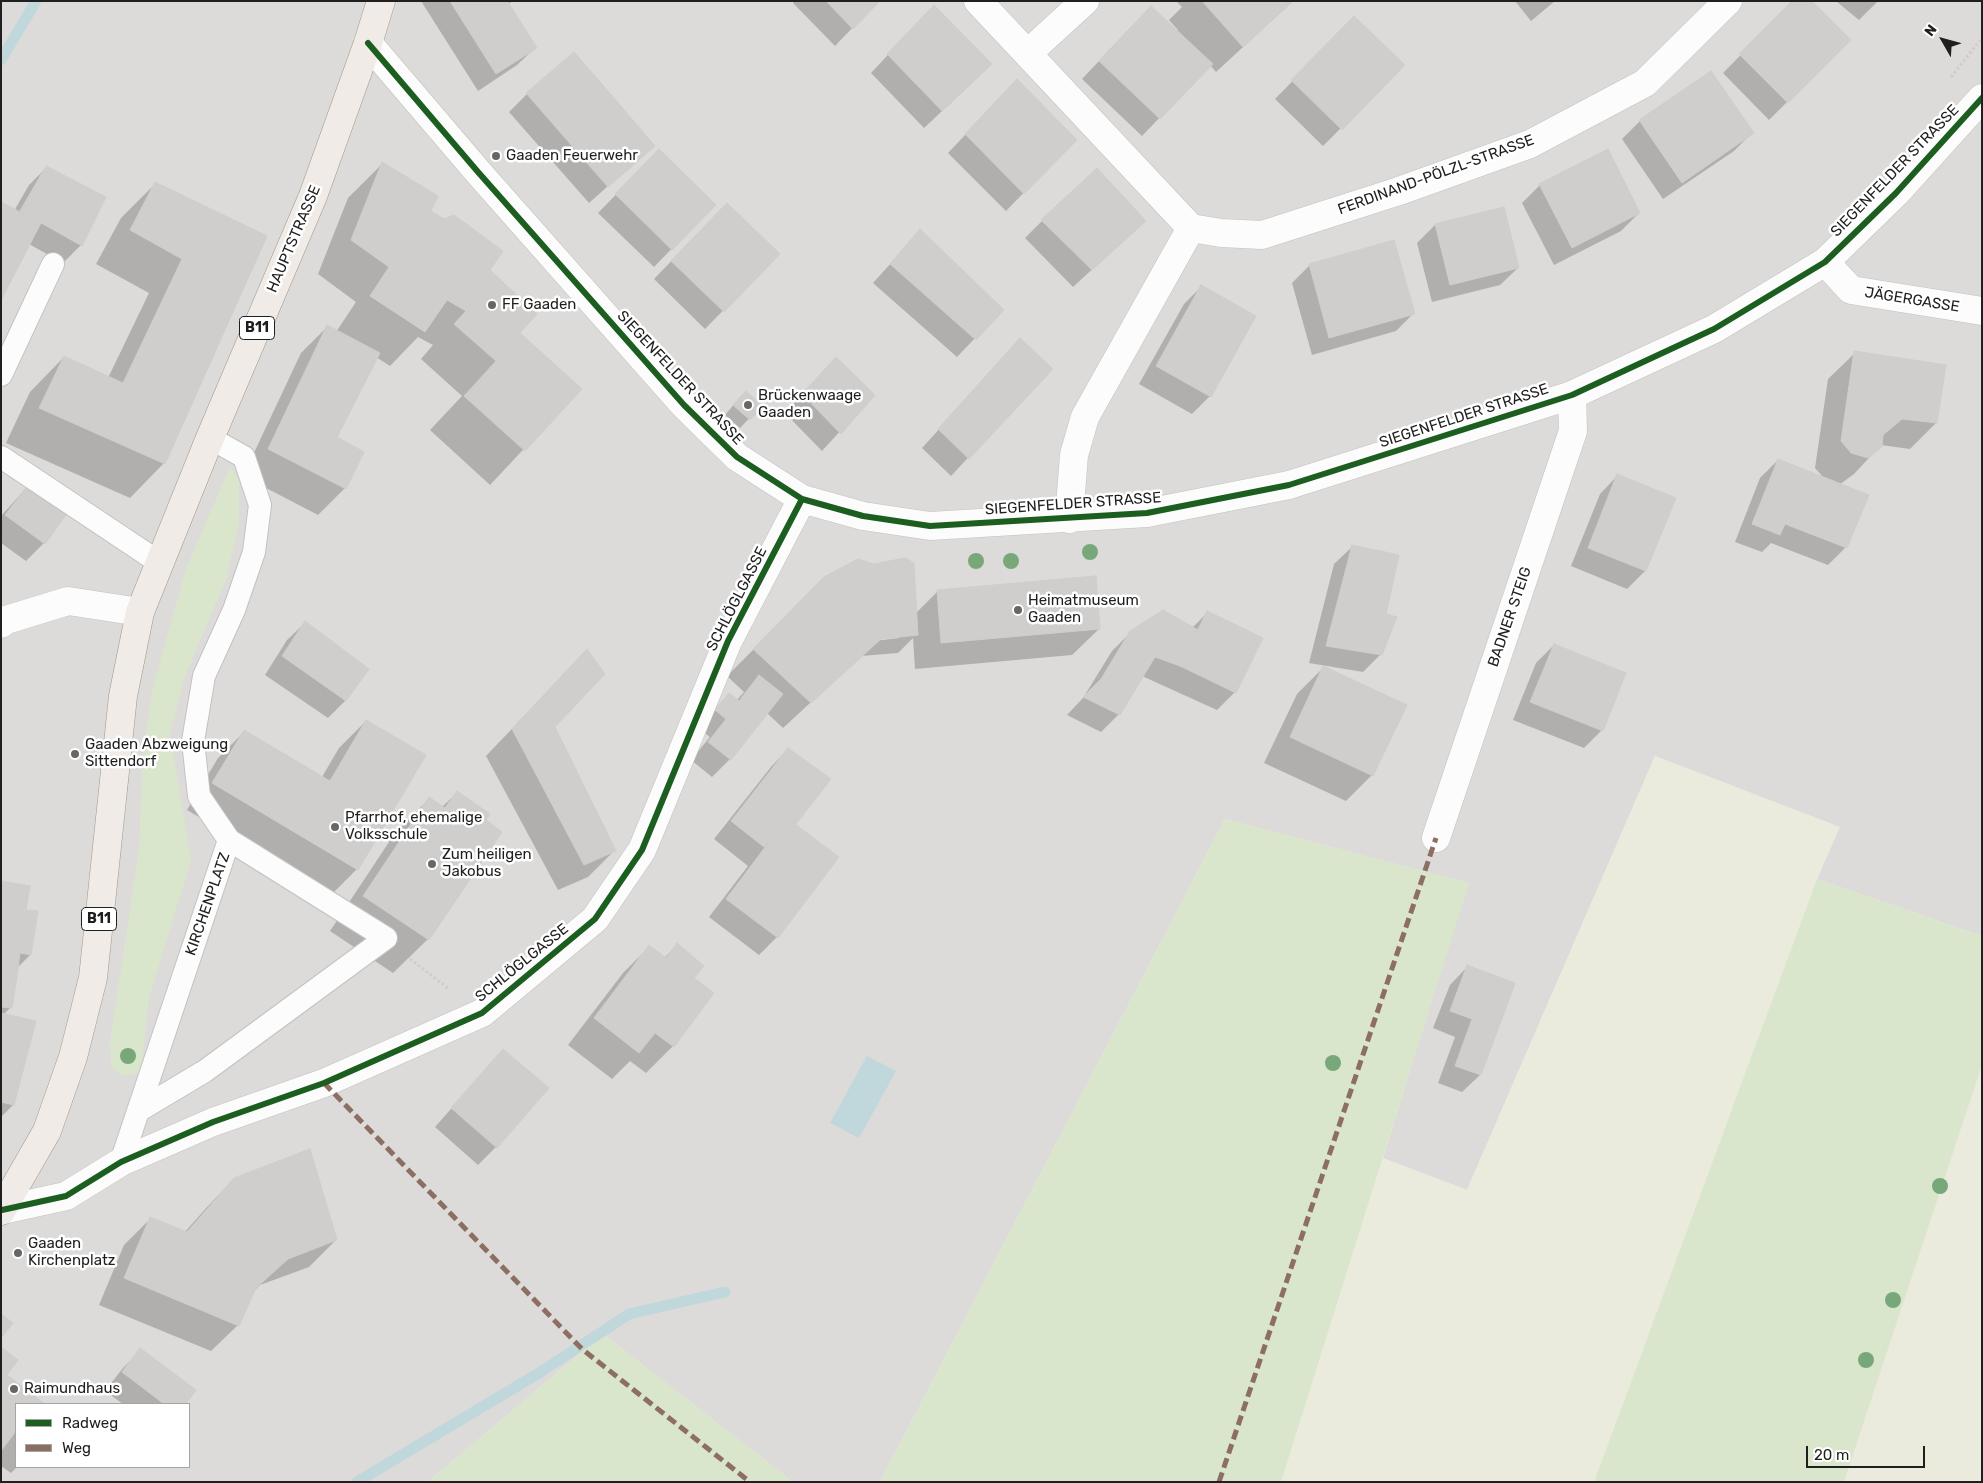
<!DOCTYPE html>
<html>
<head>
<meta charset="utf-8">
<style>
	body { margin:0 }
	#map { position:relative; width:1983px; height:1483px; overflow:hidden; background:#edebe9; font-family:Rubik,sans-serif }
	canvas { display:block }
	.frame { position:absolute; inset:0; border:2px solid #1f1f1f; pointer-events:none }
	.legend { position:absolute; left:15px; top:1403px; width:175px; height:65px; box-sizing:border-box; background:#fff; border:1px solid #a5a5a5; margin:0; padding:6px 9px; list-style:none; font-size:15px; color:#1f1f1f }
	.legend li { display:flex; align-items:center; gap:10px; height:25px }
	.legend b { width:25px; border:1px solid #a5a5a5 }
	.north { position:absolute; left:1918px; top:15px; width:50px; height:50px; -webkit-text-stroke:4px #fff; paint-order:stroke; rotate:308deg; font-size:14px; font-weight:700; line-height:20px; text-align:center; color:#1f1f1f }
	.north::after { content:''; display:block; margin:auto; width:18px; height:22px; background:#1f1f1f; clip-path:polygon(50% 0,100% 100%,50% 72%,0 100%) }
	.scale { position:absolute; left:1806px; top:1446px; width:119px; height:22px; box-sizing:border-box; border:2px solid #1f1f1f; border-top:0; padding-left:6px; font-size:15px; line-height:18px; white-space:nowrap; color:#1f1f1f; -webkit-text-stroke:4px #fff; paint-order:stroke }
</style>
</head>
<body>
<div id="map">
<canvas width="1983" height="1483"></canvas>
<div class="frame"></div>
<ul class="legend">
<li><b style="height:6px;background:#1b5e20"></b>Radweg</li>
<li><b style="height:6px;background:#8d6e63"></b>Weg</li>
</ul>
<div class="north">N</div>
<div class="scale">20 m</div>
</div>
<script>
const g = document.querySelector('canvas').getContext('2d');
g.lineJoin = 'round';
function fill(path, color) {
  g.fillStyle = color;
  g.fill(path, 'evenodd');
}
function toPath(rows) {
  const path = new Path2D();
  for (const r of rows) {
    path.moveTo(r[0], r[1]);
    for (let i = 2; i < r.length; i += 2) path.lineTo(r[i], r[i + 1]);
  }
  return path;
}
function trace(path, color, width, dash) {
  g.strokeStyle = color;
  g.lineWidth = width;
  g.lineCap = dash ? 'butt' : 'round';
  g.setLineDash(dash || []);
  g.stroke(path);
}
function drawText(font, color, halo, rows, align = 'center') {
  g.font = font + ' Rubik,sans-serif';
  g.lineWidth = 5;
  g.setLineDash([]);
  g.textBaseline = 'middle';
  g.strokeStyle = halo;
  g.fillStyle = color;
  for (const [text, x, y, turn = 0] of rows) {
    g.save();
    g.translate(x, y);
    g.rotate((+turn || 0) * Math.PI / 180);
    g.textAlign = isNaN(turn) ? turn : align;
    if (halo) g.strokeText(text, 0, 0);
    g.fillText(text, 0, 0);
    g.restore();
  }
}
const residential = toPath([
	[1,1,1982,1,1982,936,1817,879,1839,827,1655,756,1467,1190,1383,1158,1468,883,1225,819,880,1482,793,1482,603,1334,428,1482,1,1482],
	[16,1404,189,1404,189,1467,16,1467]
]);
const farmland = toPath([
	[1655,756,1840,827,1817,879,1594,1482,1281,1482,1383,1158,1467,1190],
	[1982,1065,1982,1482,1844,1482]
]);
const grass = toPath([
	[230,467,239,479,239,523,226,580,185,676,170,733,191,860,149,998,141,1072,123,1076,111,1066,110,1042,139,850,143,752,153,687,186,569],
	[1225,819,1469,883,1281,1482,880,1482],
	[1817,879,1982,936,1982,1065,1844,1482,1594,1482],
	[603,1334,793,1482,428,1482]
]);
const water = toPath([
	[867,1056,896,1071,859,1138,830,1123]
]);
const shadow = toPath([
	[421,1,512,1,508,5,535,48,517,65,478,91],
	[794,1,878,1,835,46,793,3],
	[1176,1,1293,1,1216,72,1210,65,1142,136,1082,79,1133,25,1176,31,1178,30,1169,20,1182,7],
	[1515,1,1555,1,1531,21],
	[1794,1,1849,40,1769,120,1723,73],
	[1836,1,1878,1,1859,20],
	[1354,18,1403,66,1323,146,1275,99],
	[916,25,973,82,924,128,871,73],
	[527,94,653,146,589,203,509,112],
	[1000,98,1075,140,1006,211,948,153],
	[1640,121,1752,133,1734,151,1663,199,1622,139],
	[382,164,488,271,518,333,580,389,490,485,430,430,462,396,421,359,433,345,418,337,390,366,376,357,335,437,345,488,318,515,243,476,301,353,327,327,336,332,356,302,318,274,348,198],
	[47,167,81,245,63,263,29,244,14,211,29,185],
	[641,169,714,205,654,267,598,213],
	[155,184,265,236,164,463,130,498,6,443,30,392,64,357,108,378,149,293,96,264,121,218],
	[1540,185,1639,213,1621,231,1554,265,1522,203],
	[1503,209,1518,268,1500,285,1432,302,1417,243,1435,225],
	[1042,221,1126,238,1073,287,1025,238],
	[709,222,778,254,705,329,654,279],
	[920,231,1002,310,957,357,873,283],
	[1310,265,1413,314,1396,331,1312,355,1292,283],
	[1202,286,1210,396,1192,414,1139,384,1184,304],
	[1020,340,1051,369,951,476,922,448],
	[1855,353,1936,423,1910,449,1881,445,1854,474,1839,485,1846,547,1828,565,1771,543,1762,552,1735,542,1760,478,1778,460,1824,478,1815,468,1828,379],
	[819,377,873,395,822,451,785,413],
	[737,401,761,406,740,428,725,415],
	[1617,476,1674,498,1645,571,1627,589,1571,566,1600,494],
	[29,485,66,513,44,543,26,561,1,543,1,516],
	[1352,547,1384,615,1381,654,1363,672,1309,663,1334,564],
	[825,578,915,614,938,591,1099,629,1072,655,915,669,913,638,898,653,861,656,783,728,767,713,730,759,712,777,691,760,710,737,698,728,729,694,737,700,744,692,727,676],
	[899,636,899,638,874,641,874,638],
	[1207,613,1235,692,1217,710,1142,676,1119,714,1101,732,1067,715,1083,698,1112,651,1131,632,1192,628],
	[305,623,345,701,328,718,265,675,287,640],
	[1554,645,1602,730,1584,748,1513,720,1536,663],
	[586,651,554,726,614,851,588,877,558,890,486,756],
	[1323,668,1372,775,1346,801,1264,763,1297,694],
	[366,721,357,869,331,895,187,810,218,758,244,732,322,777,339,748],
	[788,749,829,779,794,825,777,937,759,955,709,917,748,866,714,839,771,767],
	[457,793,484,820,501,832,428,939,393,973,330,931,395,833,429,799,442,807],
	[1,883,25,911,30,955,17,968,10,1008,4,1014,34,1022,13,1105,1,1117],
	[677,945,692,978,712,994,673,1046,646,1073,630,1061,612,1079,568,1045,623,973,649,947,664,958],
	[1467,967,1480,1075,1462,1092,1438,1083,1455,1037,1433,1028,1450,985],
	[503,1050,496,1147,478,1165,435,1127],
	[234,1179,336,1240,309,1267,260,1285,253,1292,238,1325,211,1351,99,1305,124,1245,151,1218,184,1233,208,1206],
	[1,1349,6,1375,43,1404,16,1404,17,1467,11,1473,1,1466],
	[141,1350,194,1390,184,1404,123,1404,105,1391,123,1368]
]);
const stream = toPath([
	[1,60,36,1],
	[357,1482,539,1373,629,1314,725,1292]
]);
const building = toPath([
	[450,1,509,1,467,28,450,1],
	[826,1,880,1,853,29,826,1],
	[1202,1,1293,1,1243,47,1202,1],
	[1792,1,1812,1,1851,40,1788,103,1739,54,1792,1],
	[508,2,537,48,496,74,467,28,508,2],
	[934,5,992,64,942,111,887,54,934,5],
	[1151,6,1213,64,1160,119,1099,61,1151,6],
	[1354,16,1405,65,1342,130,1291,80,1354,16],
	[574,52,614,98,566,139,526,93,574,52],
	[1711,71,1754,133,1682,183,1639,120,1711,71],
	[1017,79,1077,140,1024,194,965,134,1017,79],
	[614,98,655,146,608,187,566,139,614,98],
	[659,149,716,205,672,250,615,194,659,149],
	[1608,149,1640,213,1572,248,1539,184,1608,149],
	[382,162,438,196,431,211,444,219,454,215,503,251,490,270,537,314,520,333,582,389,525,451,464,396,496,361,454,324,466,311,447,300,425,332,370,296,389,267,351,240,382,162],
	[46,166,106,197,82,246,20,211,46,166],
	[1097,168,1146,221,1092,270,1041,220,1097,168],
	[155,182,267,236,165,464,39,408,64,356,123,383,182,259,130,230,155,182],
	[1,202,41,223,1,300,1,202],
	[727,203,780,254,724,312,671,261,727,203],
	[1504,207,1519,268,1450,285,1435,224,1504,207],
	[920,229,1004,310,976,340,890,264,920,229],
	[1394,240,1415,314,1329,338,1309,264,1394,240],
	[1201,285,1256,316,1211,397,1156,366,1201,285],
	[327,325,380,353,337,437,364,452,346,489,268,449,327,325],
	[1020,338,1053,369,969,459,938,429,1020,338],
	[1854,351,1946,365,1937,423,1902,419,1883,435,1882,447,1868,458,1851,453,1841,441,1854,351],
	[836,357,875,395,841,434,802,394,836,357],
	[746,391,763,406,750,420,733,405,746,391],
	[1778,459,1869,495,1847,548,1785,524,1780,535,1752,524,1778,459],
	[1617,474,1676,498,1646,571,1588,548,1617,474],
	[29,484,68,512,45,544,5,515,29,484],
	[1352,545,1399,555,1386,614,1397,617,1382,655,1326,646,1352,545],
	[905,558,914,563,918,635,881,639,874,564,905,558],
	[858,559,874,564,881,639,811,703,753,649,824,577,858,559],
	[1096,576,1100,629,941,643,937,590,1096,576],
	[1163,610,1198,630,1180,666,1155,657,1120,715,1083,697,1101,679,1130,631,1163,610],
	[1207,611,1263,638,1236,693,1180,666,1207,611],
	[305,621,369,669,346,701,282,656,305,621],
	[1554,644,1626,673,1603,731,1530,702,1554,644],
	[587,649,605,674,555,727,616,851,584,865,512,729,587,649],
	[1323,666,1407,705,1373,776,1290,737,1323,666],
	[759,675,783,694,731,760,708,742,726,719,715,710,729,693,739,701,759,675],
	[366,720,426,755,358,870,212,783,244,730,330,781,366,720],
	[788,748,831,779,796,824,787,818,764,847,731,821,788,748],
	[457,791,490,814,486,820,502,832,429,940,363,896,429,797,445,808,457,791],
	[787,818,839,857,778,938,726,899,787,818],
	[1,881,30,886,26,910,38,911,31,955,20,953,17,976,1,973,1,881],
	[677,943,704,966,694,978,714,993,674,1047,655,1033,639,1053,594,1018,649,945,666,958,677,943],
	[1467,965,1515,983,1481,1075,1455,1066,1472,1019,1450,1011,1467,965],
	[1,973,17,976,12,1008,1,1007,1,973],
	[1,1013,36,1021,14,1105,1,1102,1,1013],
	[503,1049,549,1088,497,1148,451,1108,503,1049],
	[310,1149,337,1240,288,1259,256,1288,239,1326,124,1278,150,1217,187,1232,234,1178,310,1149],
	[1,1314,13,1323,1,1338,1,1314],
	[1,1347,18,1360,7,1375,45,1404,16,1404,16,1431,1,1451,1,1347],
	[140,1348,196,1390,186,1404,164,1404,122,1372,140,1348]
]);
const path = toPath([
	[1951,77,1982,38],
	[410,959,449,989]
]);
const service = toPath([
	[1,375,53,264],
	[1,457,160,563],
	[138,1111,205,1071,386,938,229,840],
	[121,1162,229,840,199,796,193,741,204,676,234,610,254,552,260,505,244,457,210,438]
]);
const minor = toPath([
	[978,1,1191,228,1221,233,1262,235,1399,191,1530,144,1645,83,1728,1],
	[1028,53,1085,1],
	[1825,262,1851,290,1982,311],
	[1069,519,1074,455,1085,417,1191,228],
	[1436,838,1573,431,1572,395],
	[2,1210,66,1196,121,1162,213,1122,324,1083,482,1013,595,919,642,850,728,641,802,499]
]);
const tertiary = toPath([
	[368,43,478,172,684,405,737,457,802,499,863,516,930,526,1147,513,1289,485,1572,395,1714,329,1825,262,1896,193,1982,98],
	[1,624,6,620,68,601,140,612]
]);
const primary = toPath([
	[1,1211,47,1131,73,1057,93,978,123,696,140,612,210,438,313,196,368,43,381,1]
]);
const quiet = toPath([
	[324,1083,582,1349,750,1482],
	[1219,1482,1436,838]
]);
const cycleway = toPath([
	[368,43,478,172,684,405,737,457,802,499,863,516,930,526,1147,513,1289,485,1572,395,1714,329,1825,262,1896,193,1982,98],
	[2,1210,66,1196,121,1162,213,1122,324,1083,482,1013,595,919,642,850,728,641,802,499]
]);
const trees = [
	[1090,552],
	[976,561],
	[1011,561],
	[128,1056],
	[1333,1063],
	[1940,1186],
	[1893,1300],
	[1866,1360]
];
const markers = [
	[496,156,5,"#676666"],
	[492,305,5,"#676666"],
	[748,405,5,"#676666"],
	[1018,610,5,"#676666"],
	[75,754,5,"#676666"],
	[335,827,5,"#676666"],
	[432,864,5,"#676666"],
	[18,1253,5,"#676666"],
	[14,1389,5,"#676666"]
];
const shields = [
	[257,328,35],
	[99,919,35]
];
const shieldNames = [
	["B11",257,328],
	["B11",99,919]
];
const poiNames = [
	["Gaaden Feuerwehr",506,156],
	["FF Gaaden",502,305],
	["Brückenwaage",758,396],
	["Gaaden",758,413],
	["Heimatmuseum",1028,601],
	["Gaaden",1028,618],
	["Gaaden Abzweigung",85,745],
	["Sittendorf",85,762],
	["Pfarrhof, ehemalige",345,818],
	["Volksschule",345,835],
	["Zum heiligen",442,855],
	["Jakobus",442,872],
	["Gaaden",28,1244],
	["Kirchenplatz",28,1261],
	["Raimundhaus",24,1389]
];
const streetNames = [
	["SIEGENFELDER STRASSE",1895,171,-46],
	["FERDINAND-PÖLZL-STRASSE",1436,175,-20],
	["HAUPTSTRASSE",294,239,-67],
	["JÄGERGASSE",1912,300,9],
	["SIEGENFELDER STRASSE",680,378,47],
	["SIEGENFELDER STRASSE",1464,416,-18],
	["SIEGENFELDER STRASSE",1073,504,-4],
	["SCHLÖGLGASSE",737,599,-63],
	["BADNER STEIG",1510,617,-71],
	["KIRCHENPLATZ",208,904,-71],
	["SCHLÖGLGASSE",522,963,-39]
];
fill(residential, '#dcdbda');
fill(farmland, '#ebebdd');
fill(grass, '#dae6cb');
fill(water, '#c0d7dc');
fill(shadow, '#0003');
trace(stream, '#c0d7dc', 11);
fill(building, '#d0cecc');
trace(building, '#d0cdca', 1);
trace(service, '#c3c2c1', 24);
trace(minor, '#c3c2c1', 29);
trace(tertiary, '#c3c2c1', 29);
trace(primary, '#a19788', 29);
trace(path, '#d5cac8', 3, [2.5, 2.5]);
trace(service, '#fcfcfc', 22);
trace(minor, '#fcfcfc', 28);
trace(tertiary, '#fcfcfc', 28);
trace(primary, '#f0ebe6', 28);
trace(quiet, '#8d6e63', 5, [10, 5]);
trace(cycleway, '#1b5e20', 6);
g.fillStyle = '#78a879';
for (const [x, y] of trees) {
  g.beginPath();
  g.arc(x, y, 8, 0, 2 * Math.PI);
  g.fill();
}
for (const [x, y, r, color] of markers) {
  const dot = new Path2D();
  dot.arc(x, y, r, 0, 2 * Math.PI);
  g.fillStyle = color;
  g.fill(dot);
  trace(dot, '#fff', 2);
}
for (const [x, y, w] of shields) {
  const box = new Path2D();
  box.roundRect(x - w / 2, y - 11.5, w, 23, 4);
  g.fillStyle = '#fff';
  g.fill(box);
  trace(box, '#1f1f1f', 1);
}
drawText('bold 14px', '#1f1f1f', null, shieldNames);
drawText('15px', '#1f1f1f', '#fff', poiNames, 'left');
drawText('15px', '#1f1f1f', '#fff', streetNames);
</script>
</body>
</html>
